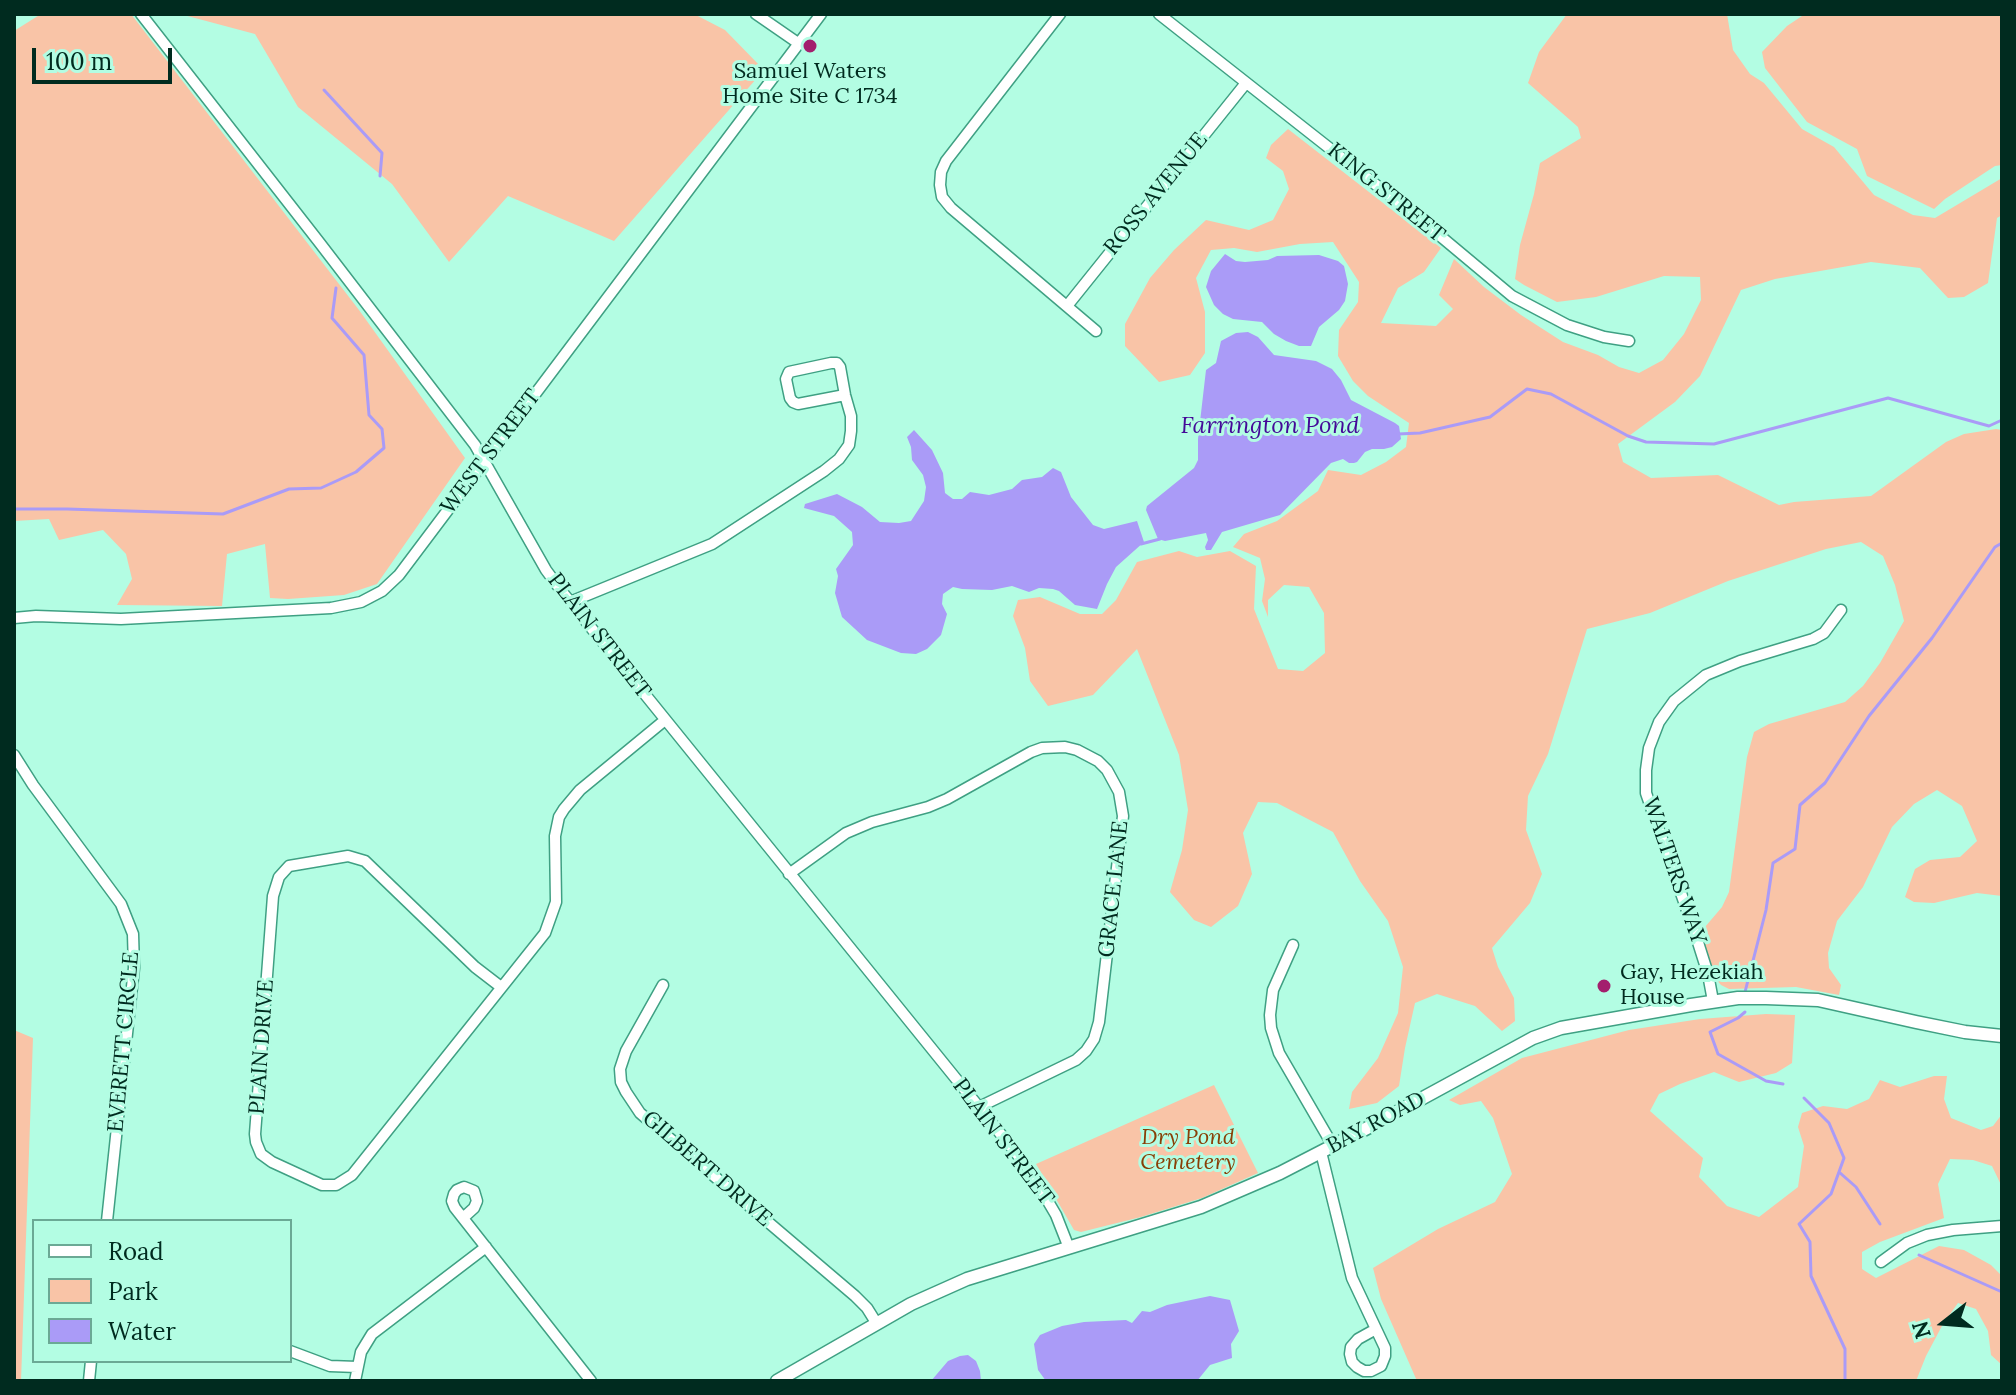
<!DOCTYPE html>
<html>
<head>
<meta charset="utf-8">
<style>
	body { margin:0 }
	#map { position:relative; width:2016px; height:1395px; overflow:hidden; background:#b3fde3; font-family:Lora,serif }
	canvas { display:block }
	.frame { position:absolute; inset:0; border:16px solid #002b1f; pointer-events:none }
	.legend { position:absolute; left:32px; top:1219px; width:260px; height:144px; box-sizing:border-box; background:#b3fde3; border:2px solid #6ba995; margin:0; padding:10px 14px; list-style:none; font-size:24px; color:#002b1f }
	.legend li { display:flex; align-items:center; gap:16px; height:40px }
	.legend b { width:40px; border:2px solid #6ba995 }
	.north { position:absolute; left:1904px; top:1283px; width:80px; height:80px; -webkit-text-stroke:6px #b3fde3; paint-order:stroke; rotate:253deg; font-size:22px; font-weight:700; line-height:32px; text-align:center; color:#002b1f }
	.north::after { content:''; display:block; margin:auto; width:28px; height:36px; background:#002b1f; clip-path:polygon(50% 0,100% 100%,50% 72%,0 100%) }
	.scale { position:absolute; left:32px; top:48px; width:140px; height:36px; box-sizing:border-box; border:4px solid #002b1f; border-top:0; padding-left:10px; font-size:24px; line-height:28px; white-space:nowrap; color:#002b1f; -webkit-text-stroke:6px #b3fde3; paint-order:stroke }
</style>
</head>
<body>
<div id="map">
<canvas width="2016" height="1395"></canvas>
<div class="frame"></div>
<ul class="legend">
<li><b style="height:10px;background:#fff"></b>Road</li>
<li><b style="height:22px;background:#f9c4a7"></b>Park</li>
<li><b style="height:22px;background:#aa9bf7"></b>Water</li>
</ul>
<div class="north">N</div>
<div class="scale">100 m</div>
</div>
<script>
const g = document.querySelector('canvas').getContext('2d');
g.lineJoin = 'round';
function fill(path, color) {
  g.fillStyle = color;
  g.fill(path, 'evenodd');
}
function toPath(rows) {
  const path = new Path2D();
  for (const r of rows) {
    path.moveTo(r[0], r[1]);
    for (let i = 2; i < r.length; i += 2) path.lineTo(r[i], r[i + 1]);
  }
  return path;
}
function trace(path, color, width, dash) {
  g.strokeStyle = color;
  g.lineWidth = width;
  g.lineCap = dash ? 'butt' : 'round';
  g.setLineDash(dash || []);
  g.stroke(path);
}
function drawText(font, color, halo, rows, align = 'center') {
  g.font = font + ' Lora,serif';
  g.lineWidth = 6;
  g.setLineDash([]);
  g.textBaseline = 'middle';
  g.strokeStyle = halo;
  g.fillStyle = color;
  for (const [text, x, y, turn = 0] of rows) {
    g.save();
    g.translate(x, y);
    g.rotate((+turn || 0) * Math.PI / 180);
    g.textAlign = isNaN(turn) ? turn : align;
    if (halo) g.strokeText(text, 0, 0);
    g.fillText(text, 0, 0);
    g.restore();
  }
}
const green = toPath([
	[41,14,131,14,359,310,465,458,377,584,344,595,288,599,270,598,265,544,227,554,222,606,117,605,132,579,126,554,103,530,59,540,49,519,14,521,14,31],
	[180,14,694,14,725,30,764,70,614,241,508,196,449,262,392,184,298,107,255,34],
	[1567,14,1727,14,1733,50,1750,74,1764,83,1802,129,1834,147,1874,195,1913,215,1935,218,2002,178,2002,215,1997,218,1988,283,1964,297,1948,298,1920,268,1871,262,1775,279,1741,290,1700,376,1675,402,1618,444,1623,462,1651,478,1718,475,1779,505,1794,502,1871,496,1946,442,1964,434,1996,429,2002,430,2002,896,1977,893,1934,903,1914,902,1905,897,1915,869,1930,860,1960,857,1977,841,1962,806,1937,790,1914,804,1892,827,1863,887,1837,921,1828,953,1829,968,1841,985,1839,995,1796,987,1729,989,1721,985,1715,978,1703,941,1705,927,1722,907,1729,892,1747,757,1754,732,1769,724,1845,702,1863,686,1880,663,1904,621,1895,585,1883,556,1861,542,1826,549,1728,581,1650,613,1587,629,1548,754,1528,796,1526,830,1542,874,1530,903,1492,948,1498,967,1514,998,1515,1021,1502,1031,1475,1006,1437,994,1415,1003,1405,1048,1399,1086,1377,1103,1349,1109,1352,1092,1378,1058,1398,1013,1403,967,1388,921,1360,881,1333,832,1277,803,1258,802,1243,833,1252,874,1238,906,1211,927,1194,920,1170,892,1182,850,1188,810,1179,755,1137,649,1093,695,1048,706,1030,681,1025,648,1013,616,1018,600,1040,597,1080,614,1102,614,1116,600,1137,562,1179,551,1197,557,1230,551,1256,566,1254,609,1278,669,1303,671,1325,653,1324,613,1309,587,1284,585,1268,600,1268,617,1262,601,1265,579,1260,558,1233,547,1244,534,1277,521,1318,491,1328,470,1361,475,1386,462,1406,447,1409,423,1368,396,1353,381,1338,356,1339,330,1358,302,1359,282,1333,242,1300,244,1257,252,1234,248,1211,250,1196,278,1205,312,1205,353,1190,375,1159,382,1125,346,1125,324,1150,278,1174,250,1206,220,1249,230,1273,220,1289,189,1283,171,1266,158,1271,145,1288,129,1441,248,1424,272,1398,288,1381,323,1436,326,1453,309,1439,295,1454,259,1484,287,1521,315,1563,342,1598,355,1619,367,1639,373,1663,360,1684,334,1701,300,1700,277,1664,276,1596,297,1557,302,1524,285,1515,279,1520,245,1534,194,1540,163,1581,138,1578,127,1528,83,1539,52],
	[1805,14,2002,14,2002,165,1995,166,1945,199,1934,209,1867,176,1857,149,1807,122,1765,68,1762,52,1787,26],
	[1766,1014,1795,1015,1792,1063,1776,1073,1739,1082,1714,1072,1680,1084,1659,1094,1650,1111,1703,1158,1699,1177,1727,1206,1759,1217,1798,1187,1804,1146,1798,1127,1802,1113,1823,1106,1847,1109,1869,1099,1880,1080,1900,1087,1934,1076,1947,1076,1944,1099,1951,1118,1981,1130,1993,1126,2002,1114,2002,1187,1992,1166,1973,1160,1950,1159,1938,1184,1944,1218,1880,1242,1862,1252,1862,1269,1876,1278,1939,1246,1964,1250,1991,1265,2002,1276,2002,1365,1991,1355,1988,1331,1976,1309,1958,1303,1943,1324,1926,1356,1916,1381,1417,1381,1381,1299,1373,1268,1438,1229,1495,1202,1512,1174,1493,1118,1481,1101,1460,1105,1449,1100,1522,1058,1629,1030,1700,1019],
	[14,1030,33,1038,21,1381,14,1381],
	[1214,1085,1258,1173,1202,1198,1141,1217,1081,1232,1074,1230,1036,1164]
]);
const water = toPath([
	[1225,254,1236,261,1245,262,1268,260,1277,256,1319,255,1338,261,1344,266,1348,284,1345,301,1339,310,1319,327,1311,346,1299,346,1286,341,1274,334,1262,322,1233,319,1223,314,1214,305,1206,287,1211,271],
	[1248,332,1258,337,1274,355,1316,361,1332,369,1341,380,1351,400,1395,423,1399,426,1401,439,1392,447,1384,449,1372,449,1365,452,1357,462,1354,463,1349,463,1343,459,1331,463,1280,515,1222,532,1211,550,1206,550,1205,547,1208,540,1206,533,1165,541,1158,539,1146,510,1147,506,1194,468,1198,460,1198,439,1206,370,1216,363,1221,341,1236,333],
	[914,430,932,450,943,473,945,493,953,499,962,499,970,492,989,495,1012,489,1022,480,1042,477,1053,468,1061,472,1071,497,1093,525,1104,529,1137,521,1144,542,1116,567,1107,584,1097,609,1075,605,1059,591,1053,589,1039,588,1029,592,1012,586,992,590,962,589,953,587,943,594,942,604,947,614,941,635,927,649,916,654,901,653,867,640,842,617,835,593,838,576,836,569,853,545,852,532,834,516,804,508,805,504,837,494,862,507,880,522,899,523,911,521,924,501,926,487,923,475,912,460,911,447,907,437],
	[1210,1296,1230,1300,1239,1331,1231,1344,1232,1358,1210,1365,1197,1381,1046,1381,1038,1370,1034,1344,1040,1335,1062,1326,1084,1322,1126,1320,1132,1323,1142,1311,1150,1312,1167,1305],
	[968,1355,976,1361,980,1371,981,1381,931,1381,948,1361,960,1356]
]);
const stream = toPath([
	[324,90,382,153,380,176],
	[1398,434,1420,433,1490,417,1527,389,1551,394,1628,436,1646,442,1714,444,1888,398,1989,426,2002,420],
	[14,509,67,509,223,514,289,489,321,488,356,472,384,448,382,429,369,415,364,355,332,318,336,288],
	[1141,544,1160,539],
	[1745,992,1766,910,1773,863,1795,849,1800,805,1825,783,1869,716,1932,638,1995,547,2002,543],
	[1745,1012,1738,1018,1710,1032,1718,1054,1766,1081,1783,1084],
	[1804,1098,1829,1123,1844,1158,1831,1194,1799,1224,1810,1242,1811,1276,1845,1349,1845,1381],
	[1839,1172,1856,1187,1880,1224],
	[1919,1255,2002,1292]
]);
const minor = toPath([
	[141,14,319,242,475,445,546,570,563,593,1029,1169,1056,1215,1069,1248],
	[756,14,798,43],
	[1060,14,946,161,941,172,940,185,942,197,951,208,1096,331],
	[1159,14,1427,225,1512,296,1567,325,1604,337,1629,341],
	[1067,306,1246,83],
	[570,602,712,544,824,471,839,459,849,445,851,431,851,416,845,395,840,367,837,363,831,363,789,372,786,379,790,398,793,402,798,404,845,395],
	[14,618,36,616,121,619,331,608,361,602,382,591,399,575,821,14],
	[14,755,33,785,121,904,133,934,134,968,107,1221],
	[789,874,846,833,872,822,928,807,947,799,1031,752,1042,748,1065,747,1077,750,1098,761,1107,770,1119,792,1123,816,1099,1022,1094,1039,1086,1051,1076,1060,979,1107],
	[1293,945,1273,990,1270,1015,1271,1028,1279,1053,1333,1146],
	[663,985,626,1051,620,1069,621,1082,626,1092,640,1113,654,1125,855,1296,867,1308,877,1324],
	[501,987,475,967,365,861,348,856,289,866,279,877,273,896,255,1134,256,1142,261,1154,272,1162,322,1185,336,1185,352,1175,545,933,556,902,555,836,559,817,564,809,580,790,665,720],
	[1713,1001,1708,974,1696,936,1646,793,1646,770,1649,748,1659,722,1674,701,1706,675,1740,661,1813,639,1824,633,1841,610],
	[1321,1152,1352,1278,1385,1348,1385,1356,1381,1366,1371,1371,1364,1371,1357,1367,1352,1362,1350,1354,1351,1347,1358,1339,1376,1329],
	[463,1218,474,1208,477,1201,474,1191,464,1187,457,1190,454,1194,452,1201,454,1206,455,1208,591,1381],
	[1881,1262,1907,1243,1927,1235,1953,1230,2002,1226],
	[290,1351,330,1366,357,1367],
	[89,1381,91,1361],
	[355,1381,361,1352,372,1334,486,1247]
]);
const major = toPath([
	[777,1381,911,1304,967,1279,1201,1207,1280,1173,1375,1124,1533,1038,1561,1028,1691,1005,1738,998,1766,998,1818,1000,1916,1022,1965,1032,2002,1036]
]);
const markers = [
	[810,46,8,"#a31f6d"],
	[1604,986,8,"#a31f6d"]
];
const poiNames = [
	["Samuel Waters",810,72],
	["Home Site C 1734",810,97],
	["Gay, Hezekiah",1620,973,"left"],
	["House",1620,998,"left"]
];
const streetNames = [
	["KING STREET",1386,193,39],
	["ROSS AVENUE",1156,194,-51],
	["WEST STREET",491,452,-53],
	["PLAIN STREET",599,636,52],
	["WALTERS WAY",1674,871,71],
	["GRACE LANE",1114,889,-84],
	["EVERETT CIRCLE",124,1042,-85],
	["PLAIN DRIVE",262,1047,-86],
	["BAY ROAD",1376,1123,-28],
	["PLAIN STREET",1003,1142,53],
	["GILBERT DRIVE",707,1169,41]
];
const parkNames = [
	["Dry Pond",1188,1138],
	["Cemetery",1188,1163]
];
const waterNames = [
	["Farrington Pond",1270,426]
];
fill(green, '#f9c4a7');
fill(water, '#aa9bf7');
trace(stream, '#aa9bf7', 3);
trace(minor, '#3fa083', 13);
trace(major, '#3fa083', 15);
trace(minor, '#fff', 10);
trace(major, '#fff', 12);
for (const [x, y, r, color] of markers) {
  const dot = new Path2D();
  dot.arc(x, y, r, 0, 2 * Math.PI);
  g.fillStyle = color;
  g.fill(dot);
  trace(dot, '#b3fde3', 3);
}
drawText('22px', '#002b1f', '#b3fde3', poiNames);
drawText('22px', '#002b1f', '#b3fde3', streetNames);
drawText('italic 22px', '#893f06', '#b3fde3', parkNames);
drawText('italic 24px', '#440998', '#b3fde3', waterNames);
</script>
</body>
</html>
